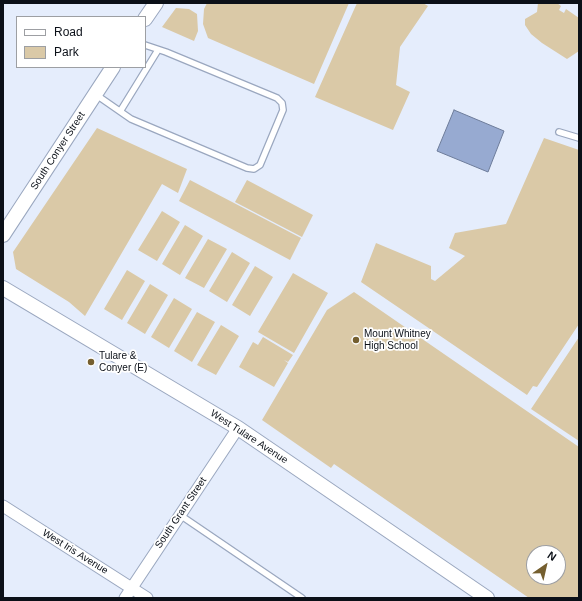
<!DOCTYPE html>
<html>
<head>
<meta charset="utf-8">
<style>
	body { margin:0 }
	#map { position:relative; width:582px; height:601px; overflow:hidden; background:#e5edfc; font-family:Arial,sans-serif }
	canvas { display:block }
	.frame { position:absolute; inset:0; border:4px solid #0b1018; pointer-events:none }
	.legend { position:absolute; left:16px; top:16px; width:130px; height:52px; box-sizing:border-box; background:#fff; border:1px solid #9d9fa3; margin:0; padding:5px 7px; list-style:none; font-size:12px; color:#0b1018 }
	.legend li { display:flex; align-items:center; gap:8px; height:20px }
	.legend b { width:20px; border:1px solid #9d9fa3 }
	.north { position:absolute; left:526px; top:545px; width:40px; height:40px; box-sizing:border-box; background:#fff; border:1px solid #9d9fa3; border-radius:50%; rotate:34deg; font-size:11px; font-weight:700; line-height:16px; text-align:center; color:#0b1018 }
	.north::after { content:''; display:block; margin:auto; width:14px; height:18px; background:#755f2f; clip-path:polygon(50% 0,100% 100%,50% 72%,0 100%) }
</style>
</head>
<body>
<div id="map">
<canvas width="582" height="601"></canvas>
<div class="frame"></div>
<ul class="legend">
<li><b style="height:5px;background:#fff"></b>Road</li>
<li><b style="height:11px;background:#dac9a7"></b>Park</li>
</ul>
<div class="north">N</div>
</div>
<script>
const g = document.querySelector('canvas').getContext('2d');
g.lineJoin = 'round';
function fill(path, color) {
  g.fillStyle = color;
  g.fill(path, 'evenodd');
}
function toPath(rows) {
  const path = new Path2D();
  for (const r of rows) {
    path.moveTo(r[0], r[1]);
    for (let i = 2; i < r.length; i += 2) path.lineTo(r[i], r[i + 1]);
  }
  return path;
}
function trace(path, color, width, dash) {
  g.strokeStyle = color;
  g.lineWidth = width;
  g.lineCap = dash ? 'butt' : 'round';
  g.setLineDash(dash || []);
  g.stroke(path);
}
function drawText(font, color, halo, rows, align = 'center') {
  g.font = font + ' Arial,sans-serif';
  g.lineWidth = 3.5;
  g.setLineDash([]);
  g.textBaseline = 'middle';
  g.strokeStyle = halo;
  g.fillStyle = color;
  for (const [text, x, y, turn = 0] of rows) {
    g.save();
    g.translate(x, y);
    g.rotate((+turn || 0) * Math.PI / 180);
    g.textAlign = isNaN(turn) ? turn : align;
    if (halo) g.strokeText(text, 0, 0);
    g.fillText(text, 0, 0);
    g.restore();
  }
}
const green = toPath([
	[207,3,349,3,314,84,208,38,203,24,204,9],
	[357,3,423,3,428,6,400,47,396,85,410,92,393,130,315,97],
	[538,3,557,3,561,6,559,10,564,13,566,9,579,18,579,51,567,59,542,43,531,34,525,25,525,19,537,12],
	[176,8,189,9,197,14,198,31,194,41,162,27],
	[97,128,187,169,178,193,162,184,85,316,69,302,16,269,13,252],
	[544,138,579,150,579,324,537,387,533,386,527,395,361,282,376,243,431,266,431,279,435,281,465,256,449,248,455,233,506,224],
	[190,180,301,238,290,260,179,201],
	[247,180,313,215,302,237,235,202],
	[162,211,180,222,157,261,138,250],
	[185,225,203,236,180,275,162,264],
	[208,239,227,249,204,288,185,278],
	[232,252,250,263,227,302,209,291],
	[255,266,273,277,250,316,232,305],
	[127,270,145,281,122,320,104,309],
	[293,273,328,293,294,353,258,332],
	[150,284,168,295,145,334,127,323],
	[354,292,579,447,579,598,529,598,334,464,331,468,262,420,327,310],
	[534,553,558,553,558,577,534,577],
	[174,298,192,309,169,348,151,337],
	[197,312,215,322,192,362,174,351],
	[221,325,239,336,216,375,197,365],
	[263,337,293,355,288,362,284,360,288,363,274,387,239,367,253,342,258,345],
	[579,337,579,441,531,409]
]);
const water = toPath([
	[454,110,504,131,488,172,437,151,454,110]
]);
const service = toPath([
	[95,94,131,119,247,168,254,169,260,165,283,110,282,103,277,98,166,52,145,45],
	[121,110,158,50],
	[559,132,579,138],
	[180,515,302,598]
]);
const minor = toPath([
	[3,506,147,598],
	[125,598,238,428]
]);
const tertiary = toPath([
	[145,19,156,3],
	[3,235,113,67],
	[3,288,238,428,487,598]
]);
const markers = [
	[356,340,4,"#755f2f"],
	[91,362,4,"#755f2f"]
];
const streetNames = [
	["South Conyer Street",58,151,-57],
	["West Tulare Avenue",249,437,33],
	["South Grant Street",181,513,-56],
	["West Iris Avenue",75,552,32]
];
const poiNames = [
	["Mount Whitney",364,334],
	["High School",364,346],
	["Tulare &",99,356],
	["Conyer (E)",99,368]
];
fill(green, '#dac9a7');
fill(water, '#97aad1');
trace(water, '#6d7c9a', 1);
trace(service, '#9aa7bf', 8);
trace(minor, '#9aa7bf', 13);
trace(tertiary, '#9aa7bf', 16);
trace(service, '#fff', 5.5);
trace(minor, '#fff', 11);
trace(tertiary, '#fff', 14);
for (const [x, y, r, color] of markers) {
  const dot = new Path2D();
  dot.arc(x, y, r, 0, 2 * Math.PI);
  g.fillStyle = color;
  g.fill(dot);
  trace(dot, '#fff', 1.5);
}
drawText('10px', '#0b1018', '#fff', streetNames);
drawText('10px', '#0b1018', '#fff', poiNames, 'left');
</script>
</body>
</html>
